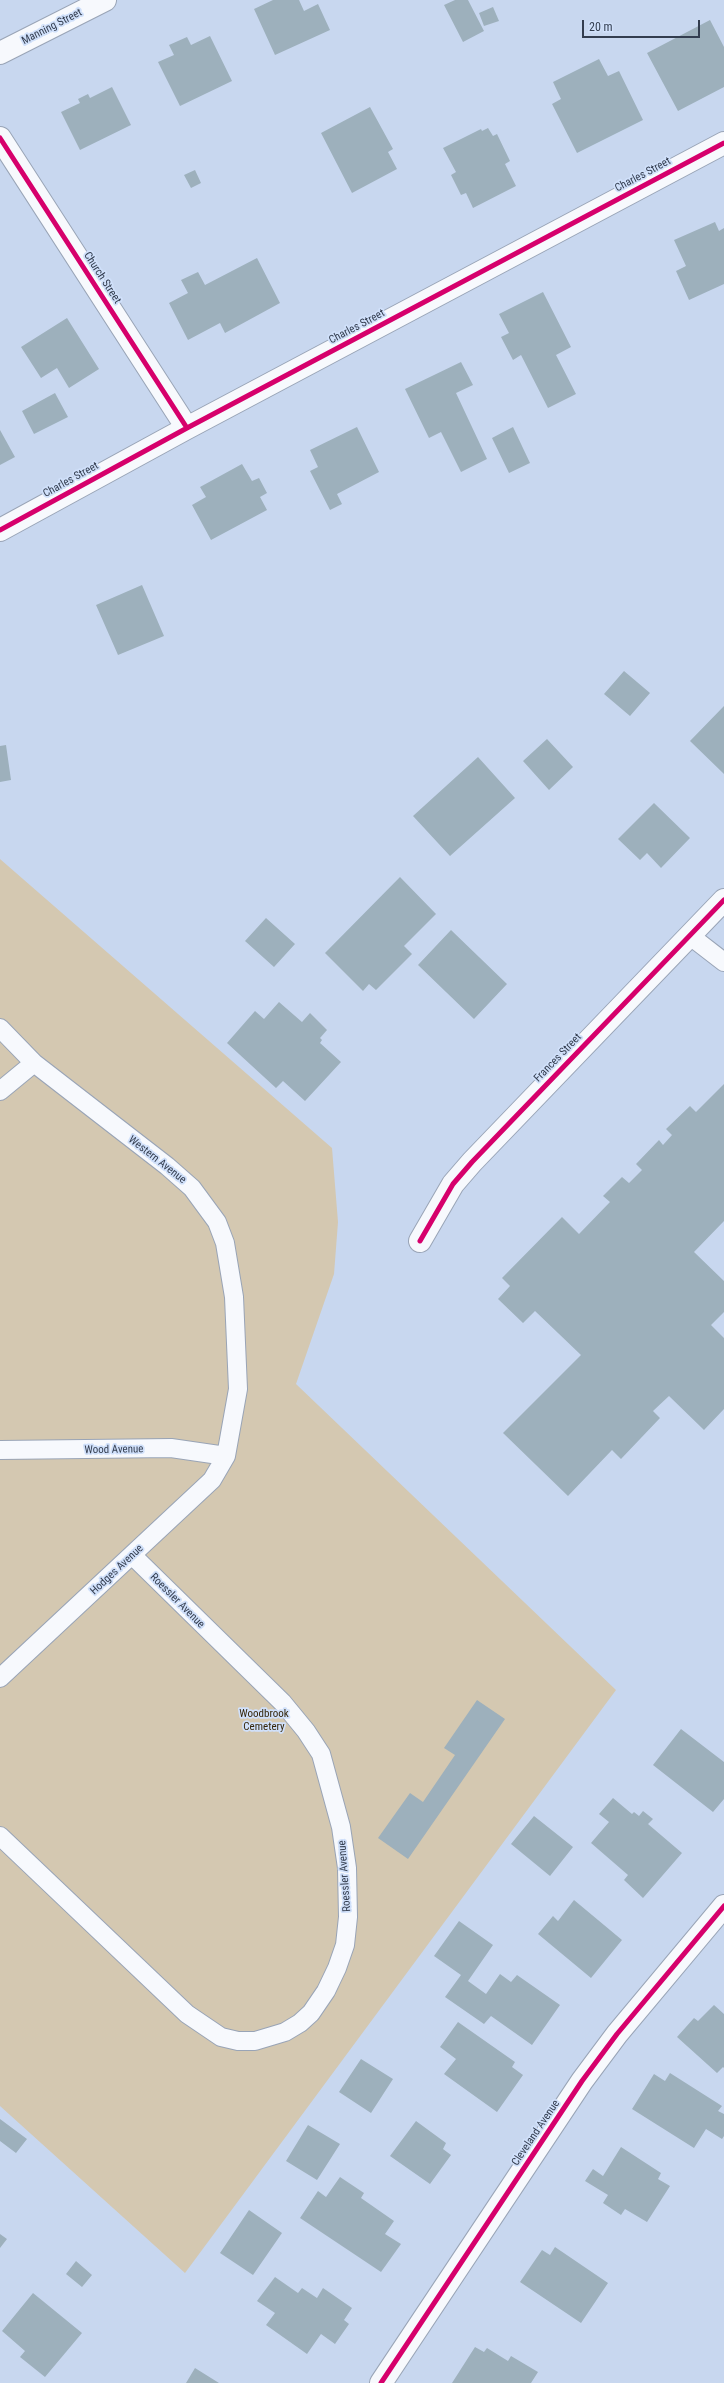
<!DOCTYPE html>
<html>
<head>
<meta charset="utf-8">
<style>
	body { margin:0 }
	#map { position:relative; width:724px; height:2383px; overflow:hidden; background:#c8d7ef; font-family:"Roboto Condensed",sans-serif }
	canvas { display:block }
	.scale { position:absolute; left:582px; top:20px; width:118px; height:18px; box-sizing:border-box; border:2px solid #333d4f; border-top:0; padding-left:5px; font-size:12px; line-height:14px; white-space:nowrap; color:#333d4f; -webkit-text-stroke:3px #d0e0fa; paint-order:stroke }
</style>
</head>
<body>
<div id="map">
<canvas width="724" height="2383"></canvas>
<div class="scale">20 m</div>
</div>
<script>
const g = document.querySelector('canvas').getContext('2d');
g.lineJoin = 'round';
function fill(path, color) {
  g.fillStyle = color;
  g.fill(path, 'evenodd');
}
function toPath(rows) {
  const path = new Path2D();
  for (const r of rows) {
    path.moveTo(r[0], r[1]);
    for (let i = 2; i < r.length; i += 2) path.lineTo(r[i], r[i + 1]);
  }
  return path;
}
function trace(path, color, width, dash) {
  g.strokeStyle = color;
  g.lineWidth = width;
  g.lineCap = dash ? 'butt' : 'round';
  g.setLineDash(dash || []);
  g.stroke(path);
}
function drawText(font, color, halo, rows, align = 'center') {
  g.font = font + ' "Roboto Condensed",sans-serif';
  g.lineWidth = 3.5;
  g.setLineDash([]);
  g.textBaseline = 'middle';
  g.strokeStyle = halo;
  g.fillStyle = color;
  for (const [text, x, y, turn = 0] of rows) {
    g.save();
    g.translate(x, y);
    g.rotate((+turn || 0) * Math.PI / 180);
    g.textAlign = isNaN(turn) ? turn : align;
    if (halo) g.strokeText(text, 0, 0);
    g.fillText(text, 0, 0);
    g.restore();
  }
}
const green = toPath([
	[0,859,332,1148,338,1222,334,1274,296,1384,616,1690,185,2273,0,2106]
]);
const building = toPath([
	[273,0,299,0,304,11,318,4,330,30,275,55,254,9],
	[455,0,468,0,484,31,463,42,444,5],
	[493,7,499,21,484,26,479,13],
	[710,20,724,47,724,87,678,111,647,53],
	[210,36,232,81,180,106,158,62,174,55,169,45,187,37,191,45],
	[599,59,608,76,619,71,643,120,577,153,552,104,561,99,553,82],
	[112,87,131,125,80,150,61,112,80,103,78,99,88,94,90,98],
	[370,107,393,149,388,152,397,169,352,193,321,133],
	[488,128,493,136,497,134,510,161,505,164,516,186,473,208,466,193,461,195,451,175,456,172,443,148,481,129,482,131],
	[195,170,201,183,191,188,184,175],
	[715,222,719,231,724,228,724,284,689,300,676,271,686,266,674,240],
	[257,258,280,303,225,333,220,323,188,340,169,303,188,293,181,280,198,272,205,285],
	[543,292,571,347,556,355,576,394,548,408,521,355,513,360,501,337,509,333,499,314],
	[67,318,99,369,69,388,57,368,41,378,21,347],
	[461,362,473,385,456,393,487,459,461,472,441,432,429,438,405,389],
	[55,393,68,417,34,434,22,411],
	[357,427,379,472,337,494,342,504,330,510,310,471,318,467,310,450],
	[513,427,530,463,509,473,492,438],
	[0,430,15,457,0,465],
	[242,464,252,481,259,478,267,493,260,497,267,510,211,540,192,505,206,497,200,487],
	[142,585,164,636,118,655,96,605],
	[624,671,650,693,630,716,604,694],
	[724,706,724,774,690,741],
	[547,739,573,767,549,790,523,761],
	[6,745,11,780,0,782,0,746],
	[478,757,515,798,450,856,413,816],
	[654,803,690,838,661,868,647,853,640,860,618,839],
	[400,877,436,914,404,946,412,954,376,990,369,984,363,991,325,953],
	[266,918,295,944,274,967,245,941],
	[451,930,507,984,474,1019,418,965],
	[279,1002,302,1022,310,1013,327,1030,320,1038,322,1040,320,1043,341,1062,305,1101,283,1081,276,1088,227,1043,255,1011,264,1019],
	[724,1084,724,1221,694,1252,724,1281,724,1312,711,1325,724,1338,724,1409,704,1430,669,1396,653,1411,660,1418,621,1459,612,1450,568,1496,503,1433,581,1355,535,1311,523,1323,498,1299,510,1286,502,1278,562,1217,579,1234,610,1202,603,1196,622,1177,629,1183,642,1170,636,1164,659,1140,663,1145,672,1135,666,1129,690,1106,696,1112],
	[477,1700,505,1719,408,1859,378,1838,410,1793,423,1802,455,1755,444,1748],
	[681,1729,724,1762,724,1799,713,1812,653,1765],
	[613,1798,632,1814,634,1812,639,1816,643,1811,653,1819,648,1824,682,1853,643,1898,624,1880,628,1875,591,1843,609,1822,599,1814],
	[534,1816,573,1847,550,1876,511,1844],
	[574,1900,622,1940,591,1978,538,1934,553,1916,558,1921],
	[459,1921,493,1945,468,1981,486,1994,500,1974,511,1982,517,1975,560,2005,532,2045,491,2016,484,2024,445,1997,461,1975,434,1956],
	[714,2005,724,2014,724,2068,723,2067,717,2073,677,2037,694,2018,698,2021],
	[458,2022,515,2062,512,2067,523,2075,497,2112,444,2074,456,2059,440,2047],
	[361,2059,393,2079,371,2113,339,2092],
	[670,2073,722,2106,718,2111,724,2114,724,2136,722,2139,706,2129,694,2148,632,2109,654,2074,665,2081],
	[0,2119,27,2139,16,2153,0,2141],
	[416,2121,446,2143,443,2149,451,2155,430,2184,390,2156],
	[308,2125,340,2144,317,2180,286,2161],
	[621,2147,661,2173,658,2179,670,2186,647,2222,625,2209,621,2215,603,2203,608,2195,585,2181,593,2169,603,2176],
	[340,2177,364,2193,361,2198,394,2221,385,2234,401,2244,381,2272,300,2218,318,2191,326,2197],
	[249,2210,282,2233,253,2275,220,2253],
	[0,2234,7,2239,0,2248],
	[555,2247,608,2283,581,2323,520,2282,542,2250,550,2255],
	[76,2261,92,2275,82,2287,66,2274],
	[275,2277,298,2293,302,2288,317,2298,323,2288,352,2308,344,2320,349,2324,335,2344,321,2334,307,2354,266,2325,275,2313,257,2301],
	[33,2293,82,2333,45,2377,20,2357,25,2351,2,2331],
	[475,2347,484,2352,487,2348,508,2361,511,2356,538,2372,531,2383,452,2383],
	[195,2368,219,2383,186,2383]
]);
const service = toPath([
	[689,935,724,962],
	[0,1028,34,1063,167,1166,192,1188,217,1222,225,1243,234,1297,238,1389,226,1456,212,1480,0,1678],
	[0,1091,34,1063],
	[0,1450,171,1448,226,1456],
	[0,1836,187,2014,221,2037,238,2041,255,2041,285,2032,300,2023,311,2013,326,1991,337,1968,345,1945,348,1917,347,1868,341,1827,321,1754,306,1731,283,1703,133,1556]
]);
const minor = toPath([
	[0,53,105,0],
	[0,138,187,428],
	[0,530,187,428,724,143],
	[420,1241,453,1184,472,1162,724,900],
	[381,2383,582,2081,617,2034,724,1906]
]);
const cycleway = toPath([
	[0,138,187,428],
	[0,530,187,428,724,143],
	[420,1241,453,1184,472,1162,724,900],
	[381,2383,582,2081,617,2034,724,1906]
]);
const streetNames = [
	["Manning Street",52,27,-27],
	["Charles Street",643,175,-28],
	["Church Street",102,278,57],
	["Charles Street",357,327,-28],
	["Charles Street",71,480,-29],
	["Frances Street",558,1058,-46],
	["Western Avenue",157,1160,38],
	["Wood Avenue",114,1450,-1],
	["Hodges Avenue",117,1570,-43],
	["Roessler Avenue",177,1601,45],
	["Roessler Avenue",345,1876,-94],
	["Cleveland Avenue",536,2133,-56]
];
const parkNames = [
	["Woodbrook",264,1714],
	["Cemetery",264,1727]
];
fill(green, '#d4c8b1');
fill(building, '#9db0bc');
trace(service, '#99a4b6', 20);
trace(minor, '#99a4b6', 24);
trace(service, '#f7f9fd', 18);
trace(minor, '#f7f9fd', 22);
trace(cycleway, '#d6006c', 5);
drawText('11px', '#333d4f', '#d0e0fa', streetNames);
drawText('11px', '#35260a', '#d0e0fa', parkNames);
</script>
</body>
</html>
